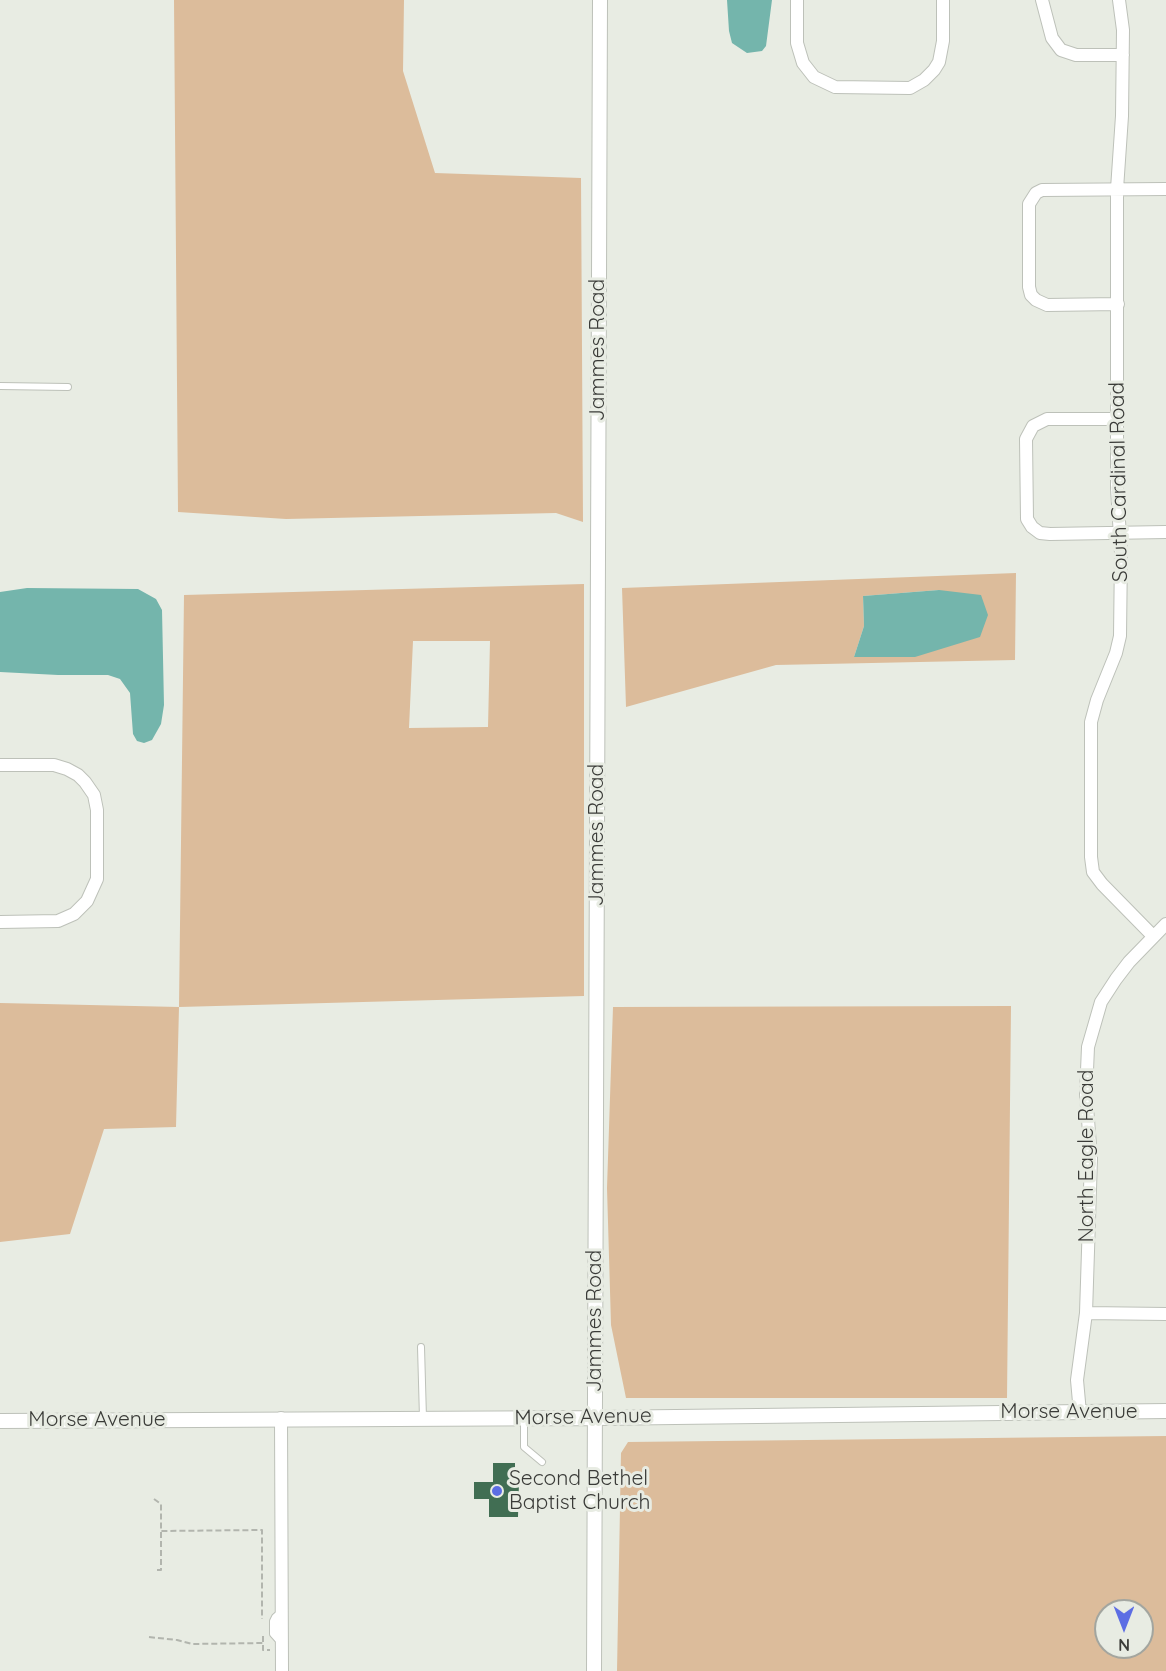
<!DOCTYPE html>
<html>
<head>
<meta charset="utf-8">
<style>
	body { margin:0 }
	#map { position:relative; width:1166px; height:1671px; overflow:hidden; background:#e8ece3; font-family:Quicksand,sans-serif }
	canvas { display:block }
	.north { position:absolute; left:1094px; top:1599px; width:60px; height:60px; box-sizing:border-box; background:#e8ece3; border:2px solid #a2a59f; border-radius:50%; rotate:180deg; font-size:16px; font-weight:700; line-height:24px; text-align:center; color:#3a3b38 }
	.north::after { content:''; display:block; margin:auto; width:21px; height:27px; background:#5c6de4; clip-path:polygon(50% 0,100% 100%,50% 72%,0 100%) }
</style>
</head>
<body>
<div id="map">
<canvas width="1166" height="1671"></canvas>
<div class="north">N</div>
</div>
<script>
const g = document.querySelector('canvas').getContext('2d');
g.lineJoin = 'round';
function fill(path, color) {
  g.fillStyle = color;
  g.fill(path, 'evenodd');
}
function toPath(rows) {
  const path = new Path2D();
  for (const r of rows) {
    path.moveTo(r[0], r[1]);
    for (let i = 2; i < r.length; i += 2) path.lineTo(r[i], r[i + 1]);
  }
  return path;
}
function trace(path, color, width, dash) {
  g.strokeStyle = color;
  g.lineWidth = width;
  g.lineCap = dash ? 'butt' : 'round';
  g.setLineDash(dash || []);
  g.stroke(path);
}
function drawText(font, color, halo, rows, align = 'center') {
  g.font = font + ' Quicksand,sans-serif';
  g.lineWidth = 6;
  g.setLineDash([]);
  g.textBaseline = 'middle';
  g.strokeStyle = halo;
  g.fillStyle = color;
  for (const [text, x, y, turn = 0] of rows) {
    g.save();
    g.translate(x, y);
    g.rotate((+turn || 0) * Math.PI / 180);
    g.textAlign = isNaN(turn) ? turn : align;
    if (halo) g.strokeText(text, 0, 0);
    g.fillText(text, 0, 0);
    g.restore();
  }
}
const green = toPath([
	[174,0,404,0,403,71,435,173,581,178,583,522,556,513,286,519,178,512],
	[1016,573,1015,660,776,665,626,707,622,588],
	[939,590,854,657,864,626,863,596],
	[584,584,584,996,179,1007,176,1127,104,1129,70,1234,0,1242,0,1003,179,1007,184,595],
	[413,641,490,641,488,727,409,728],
	[1011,1006,1007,1398,626,1398,611,1325,607,1188,613,1007],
	[1166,1436,1166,1671,617,1671,621,1453,628,1442],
	[1106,1611,1142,1611,1142,1647,1106,1647]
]);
const water = toPath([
	[727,0,772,0,766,46,762,51,747,53,732,43,729,31],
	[27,588,138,589,156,599,162,610,164,705,161,724,152,740,144,743,137,741,133,734,130,693,120,679,108,675,58,675,0,672,0,592],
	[939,590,981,595,988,615,980,637,915,657,854,657,864,626,863,596]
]);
const building = toPath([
	[493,1463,515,1463,515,1482,519,1482,518,1517,489,1517,489,1499,474,1499,474,1482,493,1482]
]);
const path = toPath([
	[154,1499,161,1504,161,1531,262,1530,262,1619],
	[157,1570,161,1570,161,1531],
	[263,1636,263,1650,270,1650],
	[149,1637,177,1640,192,1644,263,1643]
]);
const service = toPath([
	[0,386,68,387],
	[421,1347,423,1418],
	[524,1418,524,1447,542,1462],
	[282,1644,273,1634,273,1621,275,1617,282,1611]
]);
const minor = toPath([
	[797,0,797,43,803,63,814,77,835,87,910,88,924,80,934,70,939,62,943,41,943,0],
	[1042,0,1052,38,1061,50,1076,55,1123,55],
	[1119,0,1123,30,1122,116,1117,189,1117,488,1121,553,1120,636,1116,653,1097,700,1091,722,1091,857,1093,872,1102,884,1153,936],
	[1118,304,1047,305,1036,300,1031,295,1029,287,1029,204,1036,193,1042,190,1166,189],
	[1117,419,1047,419,1033,426,1026,439,1027,519,1032,527,1040,533,1050,534,1166,532],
	[0,765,54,765,67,769,78,775,85,782,94,795,97,810,97,879,87,901,74,914,58,921,0,922],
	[1086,1313,1166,1314],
	[1080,1413,1077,1380,1086,1313,1091,1158,1086,1094,1088,1047,1101,1002,1116,979,1129,962,1166,924],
	[281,1418,282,1671]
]);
const tertiary = toPath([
	[0,1421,594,1418,1166,1411],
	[594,1671,600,0]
]);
const markers = [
	[497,1491,6,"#5c6de4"]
];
const streetNames = [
	["Jammes Road",598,350,-90],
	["South Cardinal Road",1119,482,-91],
	["Jammes Road",597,835,-90],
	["North Eagle Road",1087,1156,-90],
	["Jammes Road",595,1321,-90],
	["Morse Avenue",1069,1412],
	["Morse Avenue",583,1417,-1],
	["Morse Avenue",97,1420]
];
const poiNames = [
	["Second Bethel",509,1479],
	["Baptist Church",509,1503]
];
fill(green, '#dcbc9b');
fill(water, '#74b5ac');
fill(building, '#416e53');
trace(service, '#bdc1b9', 8);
trace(minor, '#bdc1b9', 14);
trace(tertiary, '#bdc1b9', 16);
trace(path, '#b2b5ae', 2, [6, 3]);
trace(service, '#fff', 6);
trace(minor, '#fff', 12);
trace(tertiary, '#fff', 14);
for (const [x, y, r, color] of markers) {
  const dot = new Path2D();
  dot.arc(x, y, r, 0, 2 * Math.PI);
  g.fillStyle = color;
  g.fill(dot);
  trace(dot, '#e8ece3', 2);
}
drawText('21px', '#3a3b38', '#e8ece3', streetNames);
drawText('21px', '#3a3b38', '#e8ece3', poiNames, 'left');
</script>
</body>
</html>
